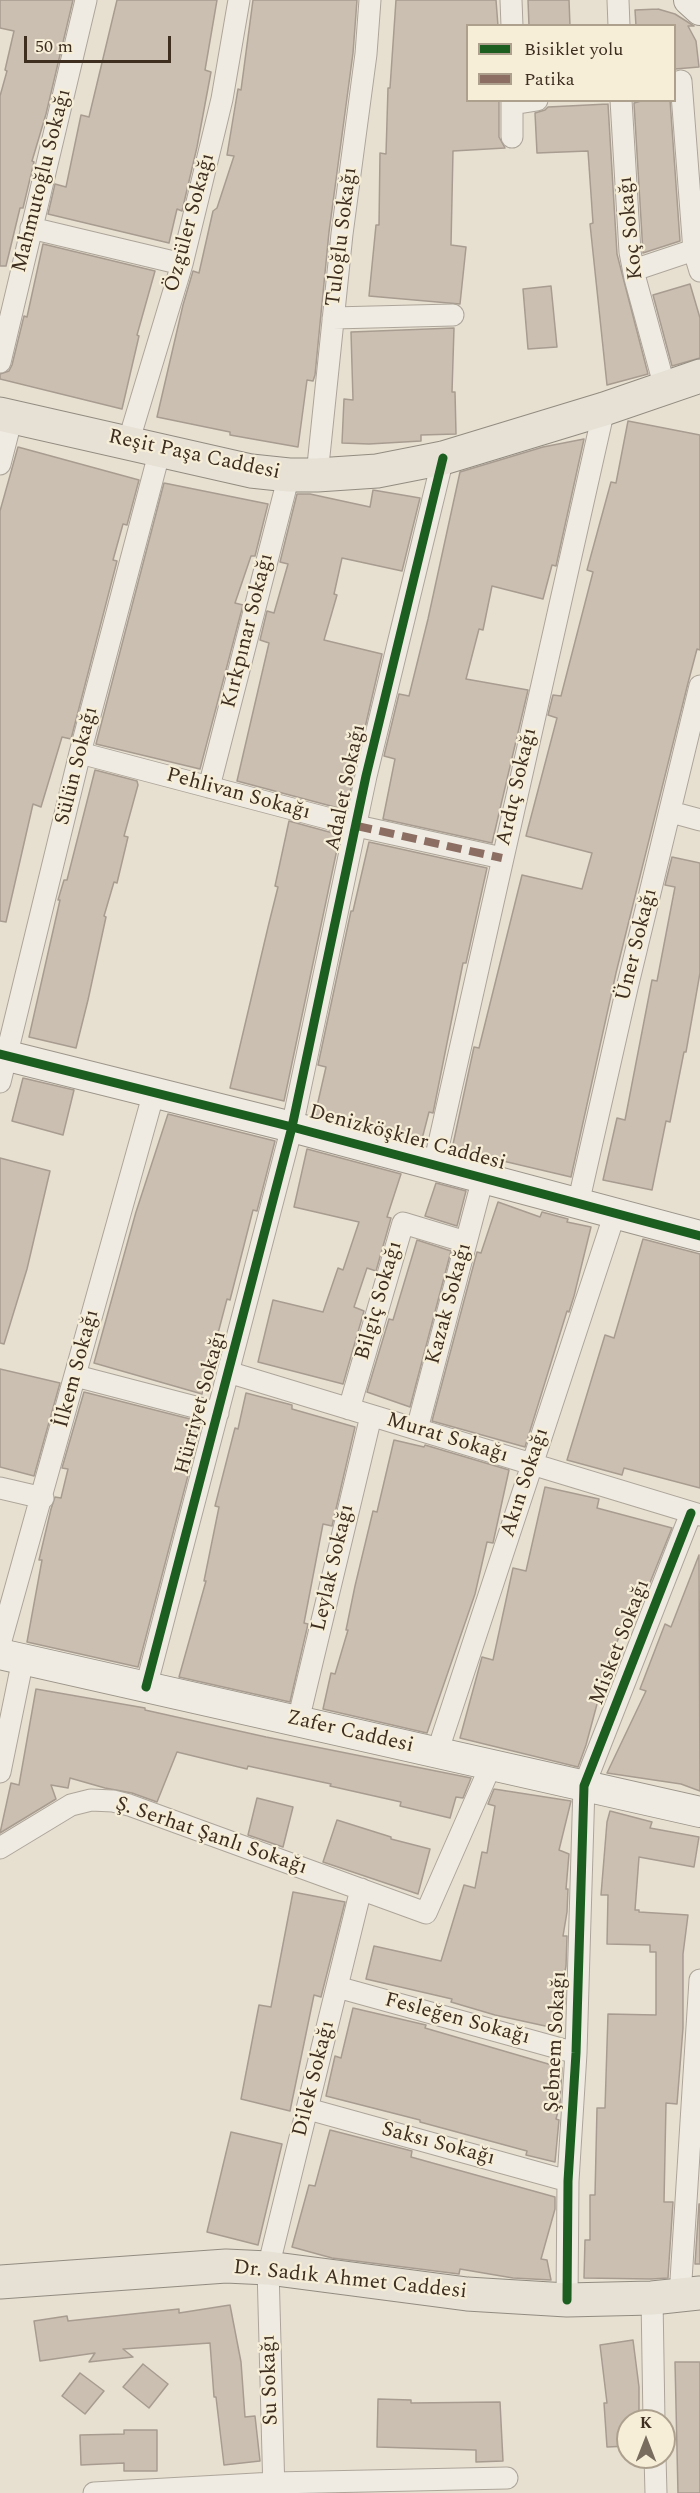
<!DOCTYPE html>
<html>
<head>
<meta charset="utf-8">
<style>
	body { margin:0 }
	#map { position:relative; width:700px; height:2493px; overflow:hidden; background:#e7e0d1; font-family:Spectral,serif }
	canvas { display:block }
	.legend { position:absolute; left:466px; top:24px; width:210px; height:78px; box-sizing:border-box; background:#f7eed8; border:2px solid #ada18e; margin:0; padding:8px 10px; list-style:none; font-size:18px; color:#3d2e20 }
	.legend li { display:flex; align-items:center; gap:12px; height:30px }
	.legend b { width:30px; border:2px solid #ada18e }
	.north { position:absolute; left:616px; top:2409px; width:60px; height:60px; box-sizing:border-box; background:#f7eed8; border:2px solid #ada18e; border-radius:50%; rotate:0deg; font-size:16px; font-weight:700; line-height:24px; text-align:center; color:#3d2e20 }
	.north::after { content:''; display:block; margin:auto; width:21px; height:27px; background:#786c5e; clip-path:polygon(50% 0,100% 100%,50% 72%,0 100%) }
	.scale { position:absolute; left:24px; top:36px; width:147px; height:27px; box-sizing:border-box; border:3px solid #3d2e20; border-top:0; padding-left:8px; font-size:18px; line-height:21px; white-space:nowrap; color:#3d2e20; -webkit-text-stroke:4px #f7eed8; paint-order:stroke }
</style>
</head>
<body>
<div id="map">
<canvas width="700" height="2493"></canvas>
<ul class="legend">
<li><b style="height:8px;background:#1b5e20"></b>Bisiklet yolu</li>
<li><b style="height:8px;background:#8d6e63"></b>Patika</li>
</ul>
<div class="north">K</div>
<div class="scale">50 m</div>
</div>
<script>
const g = document.querySelector('canvas').getContext('2d');
g.lineJoin = 'round';
function fill(path, color) {
  g.fillStyle = color;
  g.fill(path, 'evenodd');
}
function toPath(rows) {
  const path = new Path2D();
  for (const r of rows) {
    path.moveTo(r[0], r[1]);
    for (let i = 2; i < r.length; i += 2) path.lineTo(r[i], r[i + 1]);
  }
  return path;
}
function trace(path, color, width, dash) {
  g.strokeStyle = color;
  g.lineWidth = width;
  g.lineCap = dash ? 'butt' : 'round';
  g.setLineDash(dash || []);
  g.stroke(path);
}
function drawText(font, color, halo, rows, align = 'center') {
  g.font = font + ' Spectral,serif';
  g.lineWidth = 4.5;
  g.setLineDash([]);
  g.textBaseline = 'middle';
  g.strokeStyle = halo;
  g.fillStyle = color;
  for (const [text, x, y, turn = 0] of rows) {
    g.save();
    g.translate(x, y);
    g.rotate((+turn || 0) * Math.PI / 180);
    g.textAlign = isNaN(turn) ? turn : align;
    if (halo) g.strokeText(text, 0, 0);
    g.fillText(text, 0, 0);
    g.restore();
  }
}
const building = toPath([
	[0,0,73,0,46,114,32,161,34,162,23,208,20,208,6,266,0,266,0,96,7,71,5,70,14,31,0,28,0,0],
	[117,0,217,0,205,70,211,72,197,147,182,211,177,209,169,243,48,214,55,184,66,187,81,115,89,117,117,0],
	[253,0,357,0,353,53,329,232,315,375,313,381,307,380,298,447,230,435,230,432,157,417,183,305,193,271,199,273,213,211,217,208,234,156,227,155,238,89,241,90,253,0],
	[396,0,496,0,498,26,468,26,468,100,499,100,499,137,505,148,453,151,451,245,466,247,460,304,369,296,376,225,379,225,380,153,386,154,388,88,390,88,396,0],
	[528,0,569,0,570,26,529,26,528,0],
	[658,9,675,14,694,26,688,26,696,41,699,67,675,69,675,26,636,26,635,10,658,9],
	[645,100,670,100,680,241,643,253,634,103,645,100],
	[608,104,617,254,648,374,607,385,590,224,593,223,588,151,537,153,535,113,545,110,548,107,608,104],
	[43,244,155,271,137,335,139,336,122,409,0,379,0,374,9,371,12,365,24,316,27,317,43,244],
	[690,284,700,318,700,358,672,366,653,295,690,284],
	[551,286,557,347,528,349,523,289,551,286],
	[454,328,452,392,455,392,456,434,421,435,421,441,369,444,342,443,344,399,353,400,351,332,454,328],
	[628,421,700,435,700,650,697,649,688,683,616,973,571,1177,452,1149,474,1047,479,1048,522,875,582,889,592,853,526,836,557,718,548,715,553,695,561,696,593,572,587,570,611,482,616,483,628,421],
	[584,439,556,566,552,565,543,599,492,586,483,630,479,629,466,679,528,690,492,843,383,819,395,759,384,756,399,694,409,696,428,619,460,472,543,447,584,439],
	[18,447,139,480,127,525,123,524,113,560,117,561,71,739,62,737,41,807,33,804,6,922,0,921,0,511,18,447],
	[164,483,268,504,255,556,251,556,235,603,243,605,200,769,96,744,164,483],
	[373,490,420,498,402,571,342,558,334,594,337,595,324,640,382,654,346,810,237,781,269,643,260,640,267,611,274,613,288,564,280,562,297,494,310,494,370,507,373,490],
	[95,770,137,781,138,785,124,836,128,837,117,883,114,882,104,916,106,917,88,1000,76,1048,29,1037,60,900,58,900,64,880,67,880,95,770],
	[289,821,340,835,284,1101,230,1088,269,923,278,887,275,886,289,821],
	[369,842,487,868,466,963,463,963,433,1113,429,1112,422,1139,315,1115,326,1067,318,1065,351,911,353,911,369,842],
	[672,857,700,863,700,973,686,1052,684,1052,670,1122,666,1121,652,1190,603,1180,617,1118,625,1120,652,980,657,981,675,887,665,885,672,857],
	[23,1078,74,1090,63,1135,12,1121,23,1078],
	[168,1114,275,1141,257,1211,253,1210,230,1300,227,1299,202,1394,94,1363,136,1212,168,1114],
	[307,1149,401,1174,387,1217,391,1218,376,1271,367,1268,354,1307,364,1311,343,1384,258,1362,273,1300,323,1312,338,1268,343,1270,359,1222,294,1207,307,1149],
	[0,1158,50,1171,27,1269,4,1344,0,1343,0,1158],
	[436,1183,466,1191,457,1226,425,1216,436,1183],
	[498,1202,540,1217,542,1212,568,1219,567,1222,591,1227,574,1296,569,1312,567,1311,525,1447,432,1421,477,1252,481,1253,498,1202],
	[643,1239,700,1254,700,1488,624,1468,622,1475,567,1460,605,1335,614,1338,643,1239],
	[417,1240,451,1251,410,1407,367,1392,389,1319,393,1320,417,1240],
	[0,1369,60,1383,34,1476,0,1467,0,1369],
	[84,1392,202,1422,138,1667,27,1642,42,1560,39,1560,51,1509,55,1497,61,1498,68,1469,62,1468,84,1392],
	[246,1393,292,1405,292,1409,355,1427,332,1526,323,1524,304,1623,308,1624,290,1702,179,1677,206,1581,204,1581,219,1507,215,1506,235,1428,238,1429,246,1393],
	[394,1440,424,1447,425,1445,509,1470,493,1543,487,1542,475,1594,427,1733,323,1709,331,1673,335,1674,348,1630,346,1630,355,1586,373,1511,377,1512,394,1440],
	[545,1487,599,1499,597,1508,672,1528,645,1595,634,1620,627,1617,597,1692,600,1693,586,1745,578,1767,460,1738,482,1657,493,1660,513,1568,526,1571,545,1487],
	[699,1555,700,1791,681,1784,607,1773,646,1691,640,1689,665,1624,671,1627,699,1555],
	[36,1689,145,1708,145,1710,266,1737,471,1778,463,1798,456,1797,450,1818,400,1806,401,1802,330,1786,331,1784,248,1766,247,1769,177,1752,157,1802,132,1793,105,1788,70,1778,68,1788,51,1785,56,1799,0,1833,11,1783,19,1785,36,1689],
	[494,1789,571,1801,559,1850,569,1854,566,1889,568,1889,567,1912,563,1936,567,1936,566,1966,561,1994,565,1995,565,2002,559,2029,495,2015,451,2002,452,1999,366,1979,374,1946,441,1961,464,1885,475,1888,482,1852,487,1853,495,1806,488,1804,494,1789],
	[257,1798,293,1807,283,1847,248,1835,257,1798],
	[610,1811,652,1822,650,1828,699,1837,694,1867,639,1857,635,1910,639,1910,639,1912,688,1915,683,1954,683,2028,677,2104,666,2103,664,2202,673,2202,669,2262,668,2278,651,2279,584,2278,585,2240,590,2240,590,2195,595,2195,597,2108,605,2108,608,2014,656,2015,656,1952,650,1952,650,1945,607,1944,608,1895,601,1895,607,1822,610,1811],
	[337,1820,391,1837,391,1839,430,1849,418,1894,323,1862,337,1820],
	[293,1892,345,1902,321,1997,314,1995,290,2111,241,2099,259,2005,271,2007,293,1892],
	[353,2008,426,2025,425,2028,562,2068,560,2104,556,2119,559,2120,555,2162,526,2155,527,2151,420,2122,420,2120,326,2096,335,2056,341,2058,353,2008],
	[330,2130,412,2151,411,2157,555,2197,555,2209,541,2259,547,2260,551,2280,513,2278,460,2269,459,2274,332,2258,292,2247,309,2185,315,2186,330,2130],
	[231,2132,282,2144,258,2245,207,2232,231,2132],
	[699,2204,700,2204,700,2264,695,2264,699,2204],
	[230,2305,241,2362,245,2417,255,2416,260,2461,224,2465,216,2397,214,2397,210,2343,123,2349,133,2357,89,2362,95,2353,40,2361,34,2321,67,2316,68,2321,179,2309,179,2313,230,2305],
	[633,2340,639,2387,639,2421,628,2421,628,2446,607,2447,604,2403,607,2403,600,2345,633,2340],
	[675,2362,700,2362,700,2493,678,2493,675,2362],
	[143,2364,168,2384,149,2408,123,2387,143,2364],
	[80,2373,104,2391,85,2414,62,2396,80,2373],
	[378,2399,411,2400,411,2403,500,2402,503,2461,476,2462,476,2450,377,2447,378,2399],
	[124,2430,157,2430,157,2471,124,2471,124,2463,81,2465,80,2435,124,2434,124,2430]
]);
const street = toPath([
	[511,0,512,26],
	[618,0,619,26],
	[681,81,694,251,700,271],
	[621,100,630,252,635,278,665,388],
	[512,104,537,100],
	[512,137,512,100],
	[31,228,182,264],
	[634,270,700,248],
	[333,318,453,315],
	[0,362,86,0],
	[128,443,182,264,201,186,222,99,239,0],
	[0,464,12,417],
	[317,475,342,234,366,54,370,0],
	[80,753,357,826,502,858],
	[209,787,289,475],
	[671,812,700,820],
	[0,1082,80,753,160,450],
	[434,1165,604,409],
	[578,1204,627,988,700,686],
	[228,1372,700,1515],
	[76,1376,218,1413],
	[349,1409,403,1223,466,1242],
	[417,1429,483,1178],
	[0,1488,43,1498],
	[0,1644,154,1092],
	[146,1687,292,1127,366,776,443,458],
	[298,1721,371,1416],
	[437,1753,615,1213],
	[0,1772,23,1659],
	[0,1848,71,1805,91,1800,113,1801,129,1805,426,1913,491,1765],
	[337,1987,576,2053],
	[308,2109,568,2181],
	[680,2296,700,1980],
	[652,2298,654,2421],
	[567,2300,568,2181,576,2053,584,1786,691,1513],
	[655,2457,656,2493],
	[94,2493,274,2483,507,2478],
	[274,2493,268,2268,361,1889]
]);
const secondary = toPath([
	[689,0,700,10],
	[0,1054,292,1127,700,1236],
	[0,1654,700,1812]
]);
const primary = toPath([
	[0,414,251,471,289,475,317,475,377,471,443,458,604,409,700,376],
	[0,2282,226,2266,268,2268,467,2294,567,2300,652,2298,700,2293]
]);
const quiet = toPath([
	[357,826,502,858]
]);
const cycleway = toPath([
	[0,1054,292,1127,700,1236],
	[146,1687,292,1127,366,776,443,458],
	[567,2300,568,2181,576,2053,584,1786,691,1513]
]);
const streetNames = [
	["Mahmutoğlu Sokağı",43,181,-76],
	["Özgüler Sokağı",191,223,-75],
	["Koç Sokağı",632,228,-96],
	["Tuloğlu Sokağı",343,237,-83],
	["Reşit Paşa Caddesi",194,456,12],
	["Kırkpınar Sokağı",249,631,-76],
	["Sülün Sokağı",78,766,-76],
	["Ardıç Sokağı",518,787,-77],
	["Adalet Sokağı",347,788,-78],
	["Pehlivan Sokağı",238,795,15],
	["Üner Sokağı",638,945,-76],
	["Denizköşkler Caddesi",407,1139,15],
	["Bilgiç Sokağı",380,1301,-74],
	["Kazak Sokağı",450,1304,-75],
	["İlkem Sokağı",78,1369,-75],
	["Hürriyet Sokağı",202,1403,-75],
	["Murat Sokağı",447,1439,17],
	["Akın Sokağı",526,1483,-72],
	["Leylak Sokağı",334,1568,-77],
	["Misket Sokağı",621,1643,-69],
	["Zafer Caddesi",350,1733,13],
	["Ş. Serhat Şanlı Sokağı",211,1837,19],
	["Fesleğen Sokağı",457,2020,15],
	["Şebnem Sokağı",557,2042,-87],
	["Dilek Sokağı",315,2079,-76],
	["Saksı Sokağı",438,2145,15],
	["Dr. Sadık Ahmet Caddesi",350,2281,6],
	["Su Sokağı",271,2380,-92]
];
fill(building, '#cbbfb2');
trace(building, '#a89c90', 1.5);
trace(street, '#ada599', 23);
trace(secondary, '#9c958a', 32);
trace(primary, '#928b80', 35);
trace(street, '#efebe3', 21);
trace(secondary, '#efebe3', 30);
trace(primary, '#e6e1d4', 33);
trace(quiet, '#8d6e63', 8, [15, 8]);
trace(cycleway, '#1b5e20', 9);
drawText('21px', '#3d2e20', '#f7eed8', streetNames);
</script>
</body>
</html>
